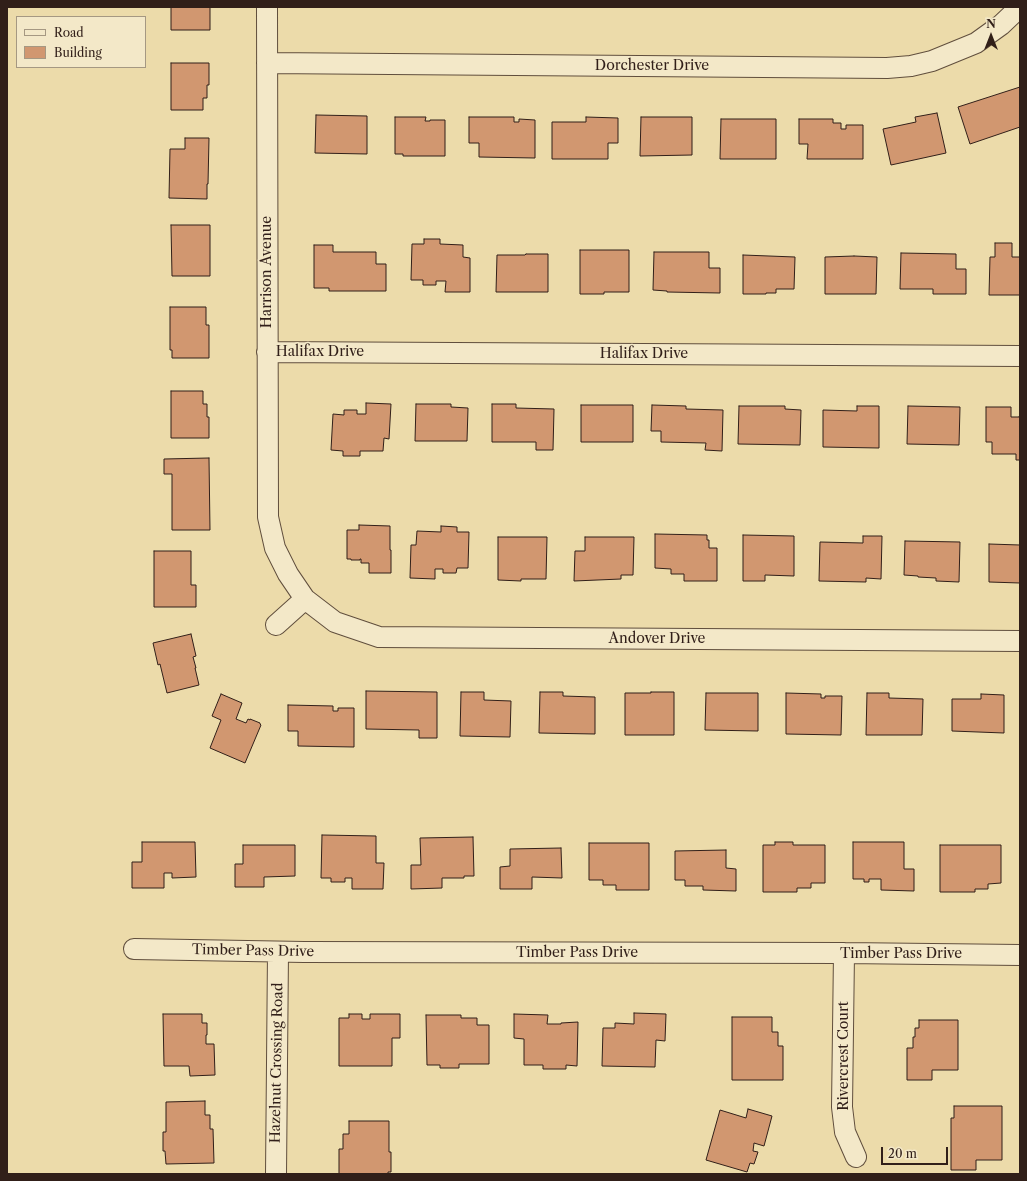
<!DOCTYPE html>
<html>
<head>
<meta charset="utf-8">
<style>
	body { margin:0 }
	#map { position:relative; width:1027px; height:1181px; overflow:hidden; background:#ecdbaa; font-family:"Libre Caslon Text",serif }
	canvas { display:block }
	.frame { position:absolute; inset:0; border:8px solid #311f19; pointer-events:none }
	.legend { position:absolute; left:16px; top:16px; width:130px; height:52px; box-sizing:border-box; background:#f3e8c8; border:1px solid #a59882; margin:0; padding:5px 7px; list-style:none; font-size:12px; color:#311f19 }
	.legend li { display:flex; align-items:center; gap:8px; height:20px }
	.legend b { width:20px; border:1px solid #a59882 }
	.north { position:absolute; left:971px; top:16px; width:40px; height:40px; -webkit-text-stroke:3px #f3e8c8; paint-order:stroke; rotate:0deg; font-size:11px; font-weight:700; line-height:16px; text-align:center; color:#311f19 }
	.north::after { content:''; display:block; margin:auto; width:14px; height:18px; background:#311f19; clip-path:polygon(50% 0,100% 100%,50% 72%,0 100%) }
	.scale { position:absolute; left:881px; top:1147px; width:67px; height:18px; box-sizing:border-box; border:2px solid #311f19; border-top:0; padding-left:5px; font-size:12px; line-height:14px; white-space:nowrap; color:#311f19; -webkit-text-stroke:3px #f3e8c8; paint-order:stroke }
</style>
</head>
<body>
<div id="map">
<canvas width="1027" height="1181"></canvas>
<div class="frame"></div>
<ul class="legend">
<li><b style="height:5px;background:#f3e8c8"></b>Road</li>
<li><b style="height:11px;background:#d19770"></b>Building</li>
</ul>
<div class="north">N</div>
<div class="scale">20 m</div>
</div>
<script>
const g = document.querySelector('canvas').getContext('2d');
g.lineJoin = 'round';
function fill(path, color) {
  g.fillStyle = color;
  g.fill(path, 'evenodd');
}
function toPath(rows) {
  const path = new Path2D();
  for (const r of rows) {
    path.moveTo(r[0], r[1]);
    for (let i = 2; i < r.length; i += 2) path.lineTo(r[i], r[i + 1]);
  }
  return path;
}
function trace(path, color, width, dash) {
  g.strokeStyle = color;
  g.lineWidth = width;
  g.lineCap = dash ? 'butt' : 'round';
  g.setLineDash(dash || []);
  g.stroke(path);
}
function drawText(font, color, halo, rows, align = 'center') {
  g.font = font + ' "Libre Caslon Text",serif';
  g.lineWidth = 3;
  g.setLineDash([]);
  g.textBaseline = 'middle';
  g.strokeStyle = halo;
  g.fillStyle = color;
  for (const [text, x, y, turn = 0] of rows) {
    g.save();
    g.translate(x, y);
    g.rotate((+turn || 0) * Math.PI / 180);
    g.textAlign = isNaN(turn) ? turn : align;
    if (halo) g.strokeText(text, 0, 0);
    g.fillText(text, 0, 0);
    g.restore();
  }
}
const building = toPath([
	[171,7,210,7,210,30,171,30,171,7],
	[171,63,209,63,209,85,207,85,207,98,203,98,203,110,171,110,171,63],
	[1020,87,1020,127,970,144,958,107,1020,87],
	[937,113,946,153,891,165,883,129,916,122,915,117,937,113],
	[316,115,367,116,367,154,315,153,316,115],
	[395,117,426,117,425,121,430,121,430,120,445,120,445,156,403,156,403,154,395,154,395,117],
	[469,117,514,117,514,122,519,122,519,119,535,120,535,158,479,157,479,143,469,143,469,117],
	[586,117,618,118,618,143,608,143,608,159,552,159,552,122,586,122,586,117],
	[641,117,692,117,692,155,640,156,641,117],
	[721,119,776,119,776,159,720,159,721,119],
	[799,119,833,119,833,123,841,123,841,129,846,129,846,125,863,125,863,159,807,159,808,144,799,144,799,119],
	[185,138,209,138,208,184,207,184,207,199,169,198,170,149,185,149,185,138],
	[171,225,210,225,210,276,172,276,171,225],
	[424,239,440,239,440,244,463,245,463,257,470,258,470,292,445,292,446,281,436,281,436,285,423,285,423,280,411,280,412,244,424,244,424,239],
	[995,243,1012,243,1012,257,1020,257,1020,295,989,295,990,257,995,257,995,243],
	[314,245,333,245,333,252,376,252,376,264,386,264,386,291,329,291,329,288,314,288,314,245],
	[580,250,629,250,629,292,604,292,604,294,580,294,580,250],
	[654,252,709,252,709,268,720,268,720,293,667,292,667,291,653,290,654,252],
	[901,253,956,254,956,269,966,269,966,294,933,294,933,289,900,289,901,253],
	[526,254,548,254,548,292,496,292,497,255,525,255,526,254],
	[743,255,795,257,794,289,776,289,776,293,766,293,766,294,743,294,743,255],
	[854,256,877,257,876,294,825,294,825,257,854,256],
	[170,307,206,307,206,325,209,325,209,358,172,358,172,350,170,350,170,307],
	[171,391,203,391,203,404,207,404,207,417,209,417,209,438,171,438,171,391],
	[366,403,391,404,389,439,384,438,383,451,360,451,360,456,343,456,343,451,331,450,333,414,344,415,344,410,357,410,357,414,366,414,366,403],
	[416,404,451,404,451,407,468,408,467,441,415,441,416,404],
	[492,404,516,404,516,408,554,409,553,450,536,450,536,442,492,442,492,404],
	[581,405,633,405,633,442,581,442,581,405],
	[652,405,686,406,686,409,723,410,722,451,705,450,706,443,661,442,661,431,651,431,652,405],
	[739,406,785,406,785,409,801,410,800,445,738,444,739,406],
	[857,406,879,406,879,448,823,447,823,410,857,411,857,406],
	[908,406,960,407,959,445,907,444,908,406],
	[986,407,1011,407,1011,417,1019,417,1020,414,1020,460,1016,460,1016,454,992,454,992,442,986,442,986,407],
	[209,458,210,530,172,530,172,474,164,474,164,459,209,458],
	[359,525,390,526,390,550,391,550,391,573,369,573,369,563,361,563,361,559,360,559,360,560,351,560,351,559,347,559,347,530,359,530,359,525],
	[441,526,457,527,457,532,469,532,468,568,457,568,456,573,443,573,443,569,435,569,435,579,410,578,411,545,416,545,417,531,441,532,441,526],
	[655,534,707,535,707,540,709,540,709,548,717,548,717,581,684,581,684,574,671,574,671,569,655,568,655,534],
	[743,535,794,536,794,576,765,575,765,581,743,581,743,535],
	[863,536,882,536,881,579,866,578,866,582,819,581,820,542,863,543,863,536],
	[498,537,547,537,546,579,521,579,521,581,498,580,498,537],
	[585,537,634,537,633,575,621,575,621,579,574,581,575,551,585,551,585,537],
	[905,541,960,542,959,582,936,581,936,578,918,577,918,576,904,575,905,541],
	[989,544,1020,545,1020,583,989,582,989,544],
	[154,551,191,551,191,585,196,585,196,607,154,607,154,551],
	[191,634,196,656,193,657,196,668,195,668,199,685,167,693,160,664,158,665,153,643,191,634],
	[366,691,437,692,437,738,419,738,419,730,366,729,366,691],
	[461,692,484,692,484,700,511,701,510,737,460,736,461,692],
	[540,692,563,692,563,696,595,697,595,734,539,733,540,692],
	[651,692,674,692,674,735,625,735,625,693,651,693,651,692],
	[706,693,758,693,758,731,705,730,706,693],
	[786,693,821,694,821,698,825,698,825,696,842,696,841,735,786,734,786,693],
	[867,693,889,693,889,698,923,699,922,735,866,735,867,693],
	[221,694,242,703,236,719,246,723,248,719,250,720,250,719,260,723,260,724,261,725,245,763,210,748,221,720,212,716,221,694],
	[981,694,1004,695,1004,733,952,731,952,699,981,699,981,694],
	[288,705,333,706,333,711,338,711,338,708,354,708,354,747,298,746,298,731,288,731,288,705],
	[322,835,376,836,376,863,384,863,383,889,352,889,352,878,345,878,345,882,331,882,331,878,321,878,322,835],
	[473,837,474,876,464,876,464,878,442,878,442,888,411,889,411,865,421,865,420,838,473,837],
	[142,842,195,842,196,877,172,878,172,873,164,873,164,888,132,888,132,862,142,862,142,842],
	[775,842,793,842,793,845,825,845,825,883,811,883,811,888,797,888,797,892,763,892,763,845,775,845,775,842],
	[853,842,904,842,904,869,914,869,914,891,881,890,881,879,869,879,869,882,864,882,864,879,853,879,853,842],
	[589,843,649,843,649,890,616,890,616,885,603,885,603,880,589,880,589,843],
	[243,845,295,845,295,876,264,877,264,887,235,887,235,864,243,864,243,845],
	[940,845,1001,845,1001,883,988,884,988,889,975,889,975,892,940,892,940,845],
	[561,848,562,878,532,877,532,889,500,889,500,867,510,866,510,849,561,848],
	[726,850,726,868,736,869,736,891,703,890,703,886,685,886,685,880,675,880,675,851,726,850],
	[634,1013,666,1014,665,1041,656,1040,655,1067,602,1066,603,1028,615,1028,615,1023,634,1024,634,1013],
	[163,1014,202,1014,202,1023,207,1023,207,1035,206,1035,206,1044,214,1044,215,1075,190,1076,189,1066,164,1066,163,1014],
	[349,1014,362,1014,362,1019,370,1019,370,1014,400,1014,400,1038,392,1038,392,1066,339,1066,339,1018,349,1018,349,1014],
	[514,1014,548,1015,547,1024,561,1024,561,1023,578,1022,577,1066,566,1065,566,1069,543,1069,543,1065,524,1065,524,1039,514,1038,514,1014],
	[426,1015,461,1015,461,1018,477,1018,477,1025,489,1025,489,1064,459,1064,459,1068,440,1068,440,1065,427,1065,426,1015],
	[732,1017,772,1017,772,1032,778,1032,778,1046,783,1046,783,1080,732,1080,732,1017],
	[919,1020,958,1020,958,1070,932,1070,932,1080,907,1080,907,1048,913,1048,913,1037,915,1037,915,1028,919,1028,919,1020],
	[205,1101,205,1115,210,1115,210,1129,213,1129,214,1163,166,1164,165,1151,163,1151,163,1132,166,1132,166,1102,205,1101],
	[954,1106,1002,1106,1002,1160,976,1160,976,1170,951,1170,951,1118,954,1118,954,1106],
	[748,1109,772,1116,764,1146,754,1143,753,1151,758,1152,754,1164,750,1163,747,1172,706,1160,720,1110,746,1118,748,1109],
	[349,1121,389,1121,389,1152,391,1152,391,1172,388,1172,388,1174,339,1174,339,1149,343,1149,343,1134,349,1134,349,1121]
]);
const minor = toPath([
	[267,7,268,517,275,548,288,574,305,599,335,622,379,637,1020,641],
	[267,63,887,68,911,66,932,61,976,43,1001,25,1020,7],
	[267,352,1020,356],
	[276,625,305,599],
	[134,949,304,952,844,953,1020,955],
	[844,953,842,1107,845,1132,856,1157],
	[276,1174,278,952]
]);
const streetNames = [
	["Dorchester Drive",652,66],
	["Harrison Avenue",267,272,-90],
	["Halifax Drive",320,352],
	["Halifax Drive",644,354],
	["Andover Drive",657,639],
	["Timber Pass Drive",253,951,1],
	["Timber Pass Drive",577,953],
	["Timber Pass Drive",901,954],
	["Rivercrest Court",844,1056,-90],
	["Hazelnut Crossing Road",277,1063,-89]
];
fill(building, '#d19770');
trace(building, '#311f19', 1);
trace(minor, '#604e3d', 22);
trace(minor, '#f3e8c8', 20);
drawText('14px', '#311f19', '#f3e8c8', streetNames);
</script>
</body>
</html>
